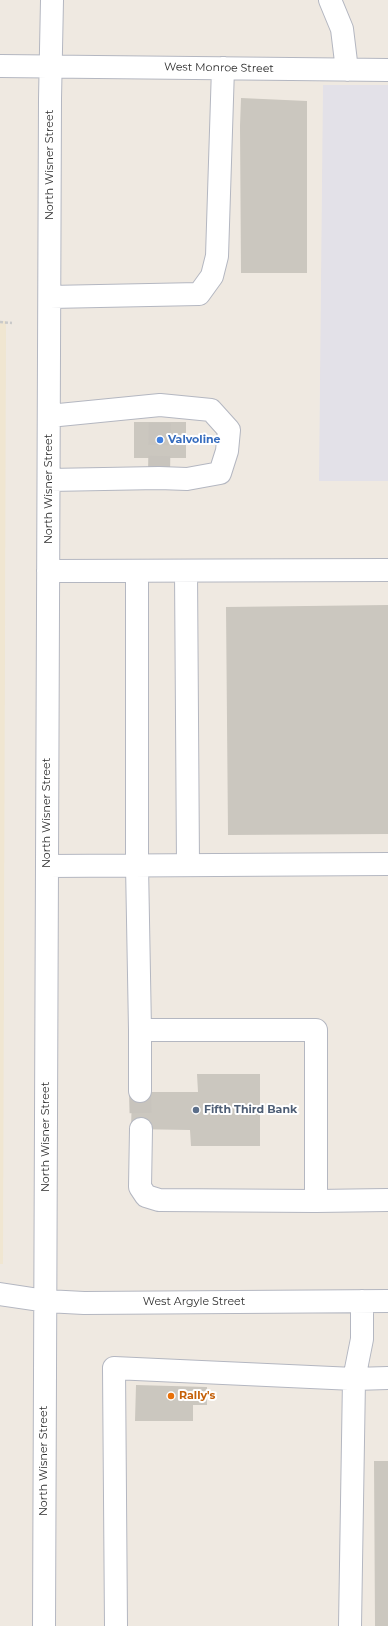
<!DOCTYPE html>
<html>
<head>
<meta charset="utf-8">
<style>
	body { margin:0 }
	canvas { display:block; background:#efe9e1 }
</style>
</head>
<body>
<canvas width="388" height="1626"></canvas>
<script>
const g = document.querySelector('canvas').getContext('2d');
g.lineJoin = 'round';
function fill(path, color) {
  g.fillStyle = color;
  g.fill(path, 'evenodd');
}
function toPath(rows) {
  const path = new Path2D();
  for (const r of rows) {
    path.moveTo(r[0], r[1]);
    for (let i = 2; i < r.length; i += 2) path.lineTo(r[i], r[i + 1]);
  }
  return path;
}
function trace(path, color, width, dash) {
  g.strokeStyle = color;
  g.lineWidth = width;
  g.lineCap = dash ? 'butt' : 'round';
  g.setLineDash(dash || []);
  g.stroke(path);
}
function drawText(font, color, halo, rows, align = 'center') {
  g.font = font + ' Montserrat,sans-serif';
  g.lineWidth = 4;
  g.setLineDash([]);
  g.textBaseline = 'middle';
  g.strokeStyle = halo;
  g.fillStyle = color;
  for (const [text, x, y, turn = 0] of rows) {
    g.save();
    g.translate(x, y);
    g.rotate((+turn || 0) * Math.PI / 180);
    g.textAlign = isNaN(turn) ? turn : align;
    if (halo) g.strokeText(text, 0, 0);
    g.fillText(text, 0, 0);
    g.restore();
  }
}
const industrial = toPath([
	[323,85,388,85,388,481,319,481]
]);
const education = toPath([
	[0,321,6,321,3,1264,0,1264]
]);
const building = toPath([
	[241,98,307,101,307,273,241,273,240,126],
	[134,422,186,422,186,458,134,458],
	[388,605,388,834,228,835,226,607],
	[197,1074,260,1074,260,1146,191,1146,190,1130,131,1129,132,1092,198,1092],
	[136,1385,207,1387,207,1405,193,1405,193,1421,135,1421],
	[374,1461,388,1461,388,1626,375,1626]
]);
const minorTunnel = toPath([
	[159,478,160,405],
	[140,1091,141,1129]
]);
const path = toPath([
	[0,322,12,323]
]);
const minor = toPath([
	[330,0,342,29,347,70],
	[0,66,388,70],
	[50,297,199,294,212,276,217,256,223,68],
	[49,480,159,478,187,479,220,473,227,451,229,430,211,410,160,405,49,416],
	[48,571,388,570],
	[137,571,137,865,140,1030,316,1030,316,1201],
	[186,571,188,865],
	[47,866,388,864],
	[140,1030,140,1091],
	[141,1129,140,1187,146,1196,159,1200,316,1201,388,1200],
	[0,1294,46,1301,84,1303,388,1301],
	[44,1626,50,99,52,0],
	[116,1626,114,1368,354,1379,388,1378],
	[350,1626,354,1379,362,1339,362,1301]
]);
const markers = [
	[160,440,4,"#3f7fe0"],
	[196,1110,4,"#5c6f8a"],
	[171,1396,4,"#e8710a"]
];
const streetNames = [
	["West Monroe Street",219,68,1],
	["North Wisner Street",50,165,-90],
	["North Wisner Street",49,489,-90],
	["North Wisner Street",47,813,-90],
	["North Wisner Street",46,1137,-90],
	["West Argyle Street",194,1302],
	["North Wisner Street",44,1461,-90]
];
const shopNames = [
	["Valvoline",168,440]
];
const serviceNames = [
	["Fifth Third Bank",204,1110]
];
const foodNames = [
	["Rally's",179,1396]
];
fill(industrial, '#e3e1e8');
fill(education, '#f0e6d1');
fill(building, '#cbc7bf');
trace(minorTunnel, '#c8c4bd', 22, [22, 11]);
trace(minor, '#b4b7c1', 24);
trace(path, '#c9c9c9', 2.5, [3, 2]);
trace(minor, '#fff', 22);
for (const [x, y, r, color] of markers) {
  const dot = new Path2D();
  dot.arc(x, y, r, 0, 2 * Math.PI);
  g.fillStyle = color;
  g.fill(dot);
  trace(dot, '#fff', 1.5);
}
drawText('11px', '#2e2e2e', '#fff', streetNames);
drawText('bold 11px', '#366cbe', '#fff', shopNames, 'left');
drawText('bold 11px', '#4e5e75', '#fff', serviceNames, 'left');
drawText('bold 11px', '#c56008', '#fff', foodNames, 'left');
</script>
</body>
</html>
